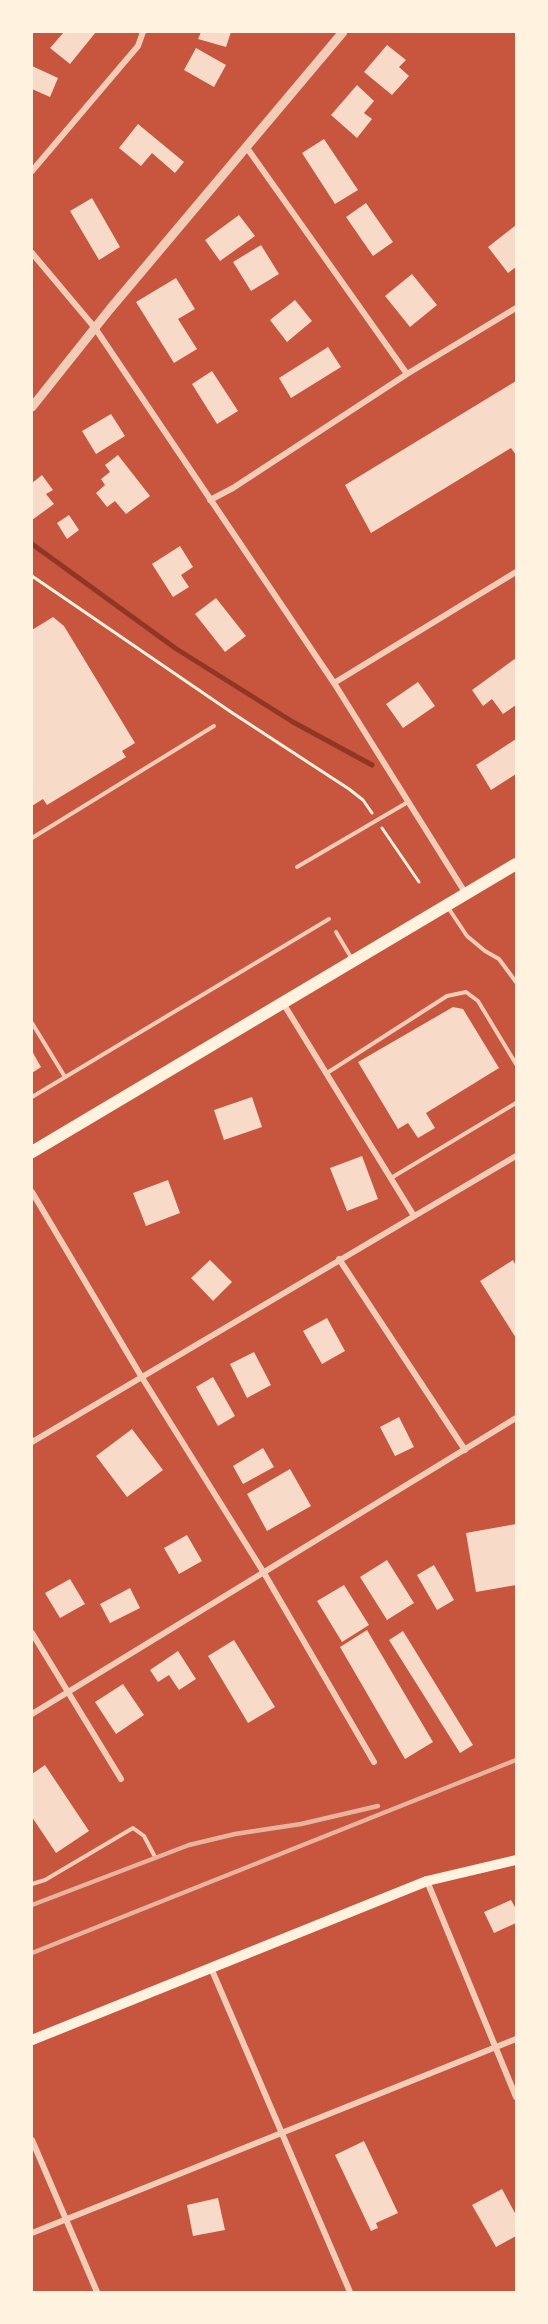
<!DOCTYPE html>
<html>
<head>
<meta charset="utf-8">
<style>
	body { margin:0 }
	#map { position:relative; width:548px; height:2324px; overflow:hidden; background:#c8553d; font-family:"PT Sans",sans-serif }
	canvas { display:block }
	.frame { position:absolute; inset:0; border:33px solid #fff3e0; pointer-events:none }
</style>
</head>
<body>
<div id="map">
<canvas width="548" height="2324"></canvas>
<div class="frame"></div>
</div>
<script>
const g = document.querySelector('canvas').getContext('2d');
g.lineJoin = 'round';
function toPath(rows) {
  const path = new Path2D();
  for (const r of rows) {
    path.moveTo(r[0], r[1]);
    for (let i = 2; i < r.length; i += 2) path.lineTo(r[i], r[i + 1]);
  }
  return path;
}
function trace(path, color, width, dash) {
  g.strokeStyle = color;
  g.lineWidth = width;
  g.lineCap = dash ? 'butt' : 'round';
  g.setLineDash(dash || []);
  g.stroke(path);
}
function fill(path, color) {
  g.fillStyle = color;
  g.fill(path, 'evenodd');
}
const stream = toPath([
	[32,544,175,648,293,722,372,765]
]);
const building = toPath([
	[64,32,96,32,70,64,50,48],
	[201,32,231,32,226,47,198,39],
	[387,45,406,60,399,67,409,76,392,95,364,72],
	[196,48,226,65,214,87,184,70],
	[32,66,58,78,50,97,32,89],
	[357,85,374,101,364,113,372,119,357,138,331,115],
	[138,124,184,162,175,173,152,153,141,166,119,148],
	[324,139,358,190,335,204,302,153],
	[92,198,120,247,99,260,70,211],
	[366,203,393,242,373,256,346,217],
	[239,215,255,236,220,261,205,240],
	[516,225,516,267,508,273,488,247],
	[261,245,279,274,251,291,233,262],
	[412,274,437,305,410,327,385,296],
	[176,278,195,309,178,319,197,349,174,363,136,302],
	[295,300,312,321,287,342,270,320],
	[328,347,341,367,291,398,279,378],
	[212,371,238,411,217,424,192,384],
	[516,381,516,455,511,448,371,533,345,485],
	[111,414,125,436,96,454,82,431],
	[118,455,150,496,126,514,115,501,107,507,96,493,105,485,101,479,110,472,105,465],
	[42,475,53,490,46,494,54,504,32,520,32,483],
	[69,515,79,530,67,539,57,523],
	[180,546,193,567,181,575,189,587,173,597,152,564],
	[216,598,246,636,225,652,195,614],
	[53,617,64,626,135,743,122,751,126,757,47,805,43,799,32,806,32,630],
	[516,658,516,705,503,714,492,699,483,706,472,690],
	[418,682,435,706,403,728,386,704],
	[516,739,516,774,491,790,476,765],
	[453,1007,463,1009,499,1068,426,1113,435,1128,418,1138,408,1123,398,1129,358,1062],
	[32,1051,41,1067,32,1073],
	[252,1097,262,1127,224,1140,214,1110],
	[362,1156,378,1199,347,1211,330,1168],
	[168,1180,180,1213,146,1226,133,1193],
	[210,1260,232,1282,213,1301,191,1278],
	[513,1260,516,1266,516,1338,480,1281],
	[327,1318,345,1351,322,1364,303,1331],
	[254,1352,271,1385,247,1398,230,1364],
	[213,1377,235,1416,218,1426,196,1387],
	[399,1417,414,1447,395,1456,380,1427],
	[132,1429,163,1470,127,1497,96,1456],
	[263,1448,274,1467,243,1484,233,1466],
	[290,1469,311,1506,267,1531,247,1494],
	[516,1524,516,1585,476,1592,466,1533],
	[187,1535,202,1561,179,1574,164,1548],
	[387,1560,414,1603,387,1620,360,1577],
	[434,1565,454,1600,437,1610,417,1575],
	[70,1579,85,1604,60,1618,45,1593],
	[344,1585,369,1625,342,1642,317,1601],
	[130,1588,140,1608,110,1623,100,1604],
	[367,1630,433,1742,405,1759,340,1647],
	[403,1631,473,1745,460,1753,389,1640],
	[234,1640,275,1707,248,1723,208,1656],
	[178,1651,196,1679,179,1690,169,1675,158,1682,150,1670],
	[123,1684,144,1715,116,1734,95,1702],
	[45,1765,89,1831,56,1853,32,1817,32,1774],
	[511,1900,515,1907,516,1907,516,1923,494,1933,484,1912],
	[364,2141,398,2213,376,2223,378,2228,371,2231,335,2155],
	[502,2189,516,2215,516,2236,496,2247,472,2205],
	[218,2198,225,2230,193,2236,187,2205]
]);
const path = toPath([
	[32,576,231,712,349,789,363,800,372,813],
	[382,828,419,882]
]);
const service = toPath([
	[32,838,214,726],
	[297,867,408,802],
	[447,906,467,936,485,951,499,959,516,982],
	[336,932,352,959],
	[32,1023,65,1077],
	[327,1073,447,996,466,992,478,1001,516,1064],
	[32,1097,329,919],
	[391,1178,516,1103],
	[32,1884,45,1880,133,1828,144,1836,155,1857]
]);
const minor = toPath([
	[247,148,407,374],
	[32,171,138,46,143,32],
	[32,253,95,328,334,683,466,894],
	[210,500,233,488,407,374,516,308],
	[334,683,516,572],
	[283,1003,414,1216],
	[32,1192,141,1376,264,1573,374,1762],
	[339,1259,465,1450],
	[32,1442,516,1156],
	[32,1633,121,1779],
	[32,1714,516,1418],
	[427,1881,516,2097],
	[211,1968,350,2292],
	[32,2140,97,2292],
	[32,2233,516,2039]
]);
const tertiary = toPath([
	[32,407,110,309,343,32]
]);
const secondary = toPath([
	[32,2040,427,1881,516,1860]
]);
const primary = toPath([
	[32,1152,516,864]
]);
const rail = toPath([
	[32,1905,189,1845,235,1834,301,1824,378,1806],
	[32,1953,516,1760]
]);
trace(stream, '#8f3625', 5);
fill(building, '#f7dbc8');
trace(path, '#fff3e0', 3);
trace(service, '#f1ccb7', 4);
trace(minor, '#f1ccb7', 6);
trace(tertiary, '#f1ccb7', 9);
trace(secondary, '#fff3e0', 10);
trace(primary, '#fff3e0', 12);
trace(rail, '#e9b49f', 4.5);
</script>
</body>
</html>
